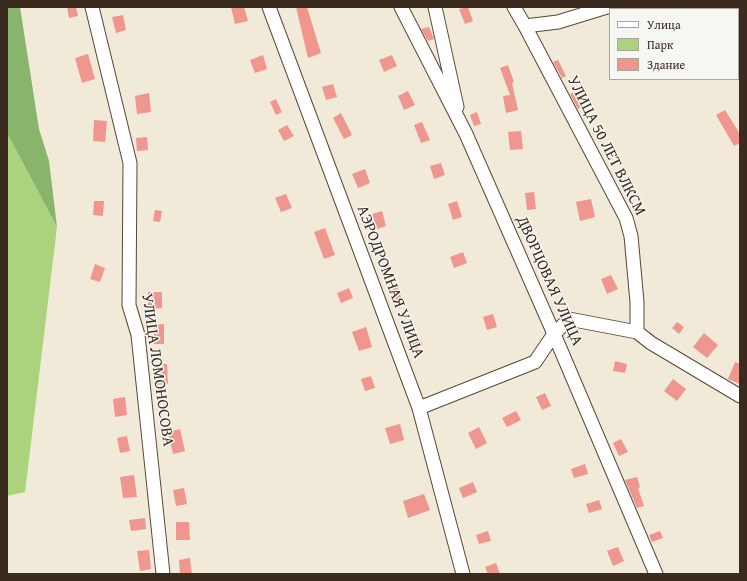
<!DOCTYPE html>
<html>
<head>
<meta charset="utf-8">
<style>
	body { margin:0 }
	#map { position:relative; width:747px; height:581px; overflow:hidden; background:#f2ead8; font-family:"Gentium Book Plus",serif }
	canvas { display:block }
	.frame { position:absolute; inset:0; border:8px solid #3b2a1e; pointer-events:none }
	.legend { position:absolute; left:609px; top:8px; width:130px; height:72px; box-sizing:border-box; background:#f6f6f2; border:1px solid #aba49d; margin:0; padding:5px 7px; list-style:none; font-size:12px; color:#3b2a1e }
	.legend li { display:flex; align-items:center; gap:8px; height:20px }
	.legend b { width:20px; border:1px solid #aba49d }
</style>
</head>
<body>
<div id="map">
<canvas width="747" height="581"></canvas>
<div class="frame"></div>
<ul class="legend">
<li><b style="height:5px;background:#fff"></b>Улица</li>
<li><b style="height:11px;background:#abd27c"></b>Парк</li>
<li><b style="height:11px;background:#ef968e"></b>Здание</li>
</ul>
</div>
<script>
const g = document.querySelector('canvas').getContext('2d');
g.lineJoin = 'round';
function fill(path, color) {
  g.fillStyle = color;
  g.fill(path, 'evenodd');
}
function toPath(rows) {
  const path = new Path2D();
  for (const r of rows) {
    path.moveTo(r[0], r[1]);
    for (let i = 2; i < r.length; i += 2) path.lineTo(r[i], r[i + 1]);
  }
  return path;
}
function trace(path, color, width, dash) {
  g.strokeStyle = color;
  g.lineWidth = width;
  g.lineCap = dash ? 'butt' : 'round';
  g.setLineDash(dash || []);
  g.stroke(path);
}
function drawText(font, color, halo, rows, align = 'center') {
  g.font = font + ' "Gentium Book Plus",serif';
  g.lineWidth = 3;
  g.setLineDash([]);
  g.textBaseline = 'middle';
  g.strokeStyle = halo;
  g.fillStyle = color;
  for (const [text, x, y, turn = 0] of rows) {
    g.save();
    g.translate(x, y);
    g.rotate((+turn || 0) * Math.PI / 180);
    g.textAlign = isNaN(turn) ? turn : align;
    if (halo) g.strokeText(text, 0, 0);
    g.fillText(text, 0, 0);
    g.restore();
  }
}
const green = toPath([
	[7,133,57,227,25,492,7,496]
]);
const forest = toPath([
	[7,7,20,7,39,129,49,161,57,227,7,133]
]);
const building = toPath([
	[67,7,76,7,78,16,69,18],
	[231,7,244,7,248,21,235,24],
	[296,7,307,7,321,53,308,58],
	[468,7,473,21,465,24,459,9],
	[123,15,126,30,116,33,112,17],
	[429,27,434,39,428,41,421,29],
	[88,54,95,79,82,83,75,58],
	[263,55,267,69,255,73,250,60],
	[392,55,397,66,384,72,379,60],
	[558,60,566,76,562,78,553,62],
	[508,65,514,82,512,83,518,110,506,113,503,96,510,95,500,68],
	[333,84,337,97,326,100,322,87],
	[408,91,415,105,404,110,398,96],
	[574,92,581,107,578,109,570,94],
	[149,93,151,112,137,114,135,96],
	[276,99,282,112,276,115,270,102],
	[725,110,740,134,740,143,734,146,716,115],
	[477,112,481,124,474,126,470,115],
	[341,113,352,135,344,139,333,118],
	[94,120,107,121,105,142,93,141],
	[422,122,430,140,421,143,414,125],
	[287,125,294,136,284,141,278,130],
	[521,131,523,149,510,150,508,132],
	[147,137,148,150,137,151,136,138],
	[441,163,445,175,434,179,430,166],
	[365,169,370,183,358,188,352,174],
	[534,192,536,209,527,210,525,193],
	[286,194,292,208,281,212,275,198],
	[591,199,595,217,580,221,576,202],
	[94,201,104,201,103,216,93,215],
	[457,201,462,217,453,220,448,204],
	[155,210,162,211,160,222,153,221],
	[382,211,386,226,377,229,372,214],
	[325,228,335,255,324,259,314,232],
	[463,252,467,263,454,268,450,257],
	[95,264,105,268,100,282,90,279],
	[611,275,618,289,607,294,601,279],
	[397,287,404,304,395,307,389,290],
	[349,288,353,298,341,303,337,293],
	[148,292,162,292,162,308,148,309],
	[493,314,497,327,487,330,483,317],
	[677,322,684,327,679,334,672,328],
	[164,324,164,344,154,344,154,325],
	[366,327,372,347,359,351,352,332],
	[416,332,423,345,414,350,407,338],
	[704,333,718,345,707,358,693,347],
	[615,361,627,364,625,373,613,371],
	[735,362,740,364,740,384,728,379],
	[154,364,167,364,168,384,155,385],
	[371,376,375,388,365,391,361,379],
	[673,379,686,389,677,401,664,391],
	[545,393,551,406,542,410,536,397],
	[125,397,127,415,115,417,113,399],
	[516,411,521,420,507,427,502,418],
	[400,424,404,440,390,444,385,428],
	[479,427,487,443,476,449,468,433],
	[180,429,185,451,173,454,168,432],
	[127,436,130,451,120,453,117,438],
	[621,439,628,452,619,456,613,443],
	[585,464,588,474,574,478,571,469],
	[134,475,137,497,123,498,120,477],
	[637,477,640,487,638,488,644,506,637,508,625,480],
	[473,482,477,492,463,498,459,488],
	[184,488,187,504,176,506,173,490],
	[424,494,430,510,408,518,403,501],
	[599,500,602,509,589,513,586,504],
	[145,518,146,529,131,531,129,520],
	[176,522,189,522,190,540,176,540],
	[488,531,491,541,479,544,476,535],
	[660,531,663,538,652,542,649,535],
	[618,547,624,561,613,566,607,551],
	[149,550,151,569,140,571,137,551],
	[190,558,192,574,180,574,179,560],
	[496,563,500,574,488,574,485,567]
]);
const minor = toPath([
	[92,7,130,163,129,305,138,335,163,574],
	[269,7,419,408,463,574],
	[401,7,466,134,554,334,656,574],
	[435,7,457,107],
	[514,7,525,26,626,218,631,236,637,302,637,332,651,343,740,396],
	[716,7,717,9],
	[525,26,558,22,607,7],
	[738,53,740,57],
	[419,408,535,362,554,334,569,319,637,332]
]);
const streetNames = [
	["УЛИЦА 50 ЛЕТ ВЛКСМ",606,146,63],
	["ДВОРЦОВАЯ УЛИЦА",549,281,66],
	["АЭРОДРОМНАЯ УЛИЦА",390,282,69],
	["УЛИЦА ЛОМОНОСОВА",157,370,82]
];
fill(green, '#abd27c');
fill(forest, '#88b46c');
fill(building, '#ef968e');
trace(minor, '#56473a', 15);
trace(minor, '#fff', 13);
drawText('16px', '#3b2a1e', '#f6f6f2', streetNames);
</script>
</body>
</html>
